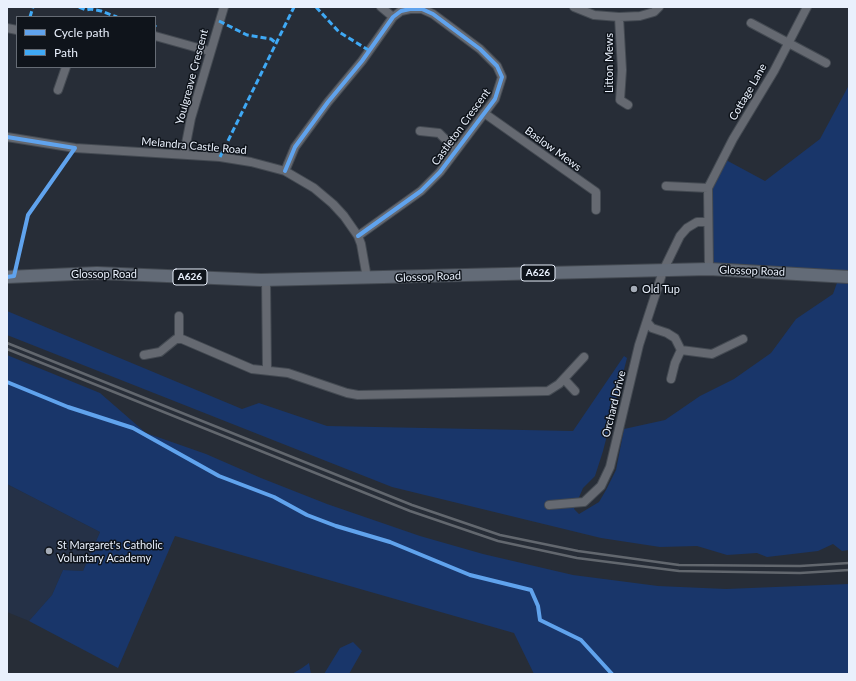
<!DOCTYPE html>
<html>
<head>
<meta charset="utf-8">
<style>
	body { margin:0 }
	#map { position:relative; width:856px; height:681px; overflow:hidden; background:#272d37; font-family:Lato,sans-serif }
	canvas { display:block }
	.frame { position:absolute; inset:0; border:8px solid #e9f0fc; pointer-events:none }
	.legend { position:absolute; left:16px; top:16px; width:140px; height:52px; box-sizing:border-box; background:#0f141b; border:1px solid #666c75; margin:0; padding:5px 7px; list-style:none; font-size:12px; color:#e9f0fc }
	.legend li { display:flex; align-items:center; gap:8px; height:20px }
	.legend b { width:20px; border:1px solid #666c75 }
</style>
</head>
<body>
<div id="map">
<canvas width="856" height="681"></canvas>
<div class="frame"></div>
<ul class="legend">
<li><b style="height:5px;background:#60a3ed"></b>Cycle path</li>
<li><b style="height:5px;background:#3fa9f5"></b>Path</li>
</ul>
</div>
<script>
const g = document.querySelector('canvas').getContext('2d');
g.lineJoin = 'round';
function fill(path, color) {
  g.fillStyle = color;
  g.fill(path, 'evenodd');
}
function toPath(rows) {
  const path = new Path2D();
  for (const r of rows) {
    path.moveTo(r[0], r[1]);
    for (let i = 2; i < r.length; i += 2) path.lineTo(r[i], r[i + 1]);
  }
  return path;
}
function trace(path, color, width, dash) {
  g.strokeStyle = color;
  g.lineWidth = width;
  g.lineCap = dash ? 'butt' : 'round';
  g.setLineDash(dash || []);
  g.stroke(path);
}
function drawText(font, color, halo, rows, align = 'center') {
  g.font = font + ' Lato,sans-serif';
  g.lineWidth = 3;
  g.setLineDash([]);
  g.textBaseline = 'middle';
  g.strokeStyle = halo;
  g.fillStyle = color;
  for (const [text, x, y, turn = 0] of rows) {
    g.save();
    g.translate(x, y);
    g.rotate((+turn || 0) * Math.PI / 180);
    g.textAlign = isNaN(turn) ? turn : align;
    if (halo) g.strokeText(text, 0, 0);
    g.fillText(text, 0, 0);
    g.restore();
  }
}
const built = toPath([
	[7,484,100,532,83,571,63,570,52,595,29,621,7,612]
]);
const green = toPath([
	[849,85,849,273,711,266,711,187,726,160,765,181,820,139],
	[838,280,849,281,849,550,842,551,833,544,818,551,767,557,757,553,727,555,697,546,660,547,601,538,392,487,7,335,7,311,242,409,259,403,327,426,573,431,624,356,627,358,603,451,595,476,583,488,574,509,579,514,599,502,606,490,616,470,624,429,665,420,700,396,734,379,771,353,796,319,833,294],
	[7,355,100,393,146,433,206,454,261,478,327,504,420,536,483,554,573,575,658,586,726,589,849,584,849,674,534,674,514,633,175,536,118,668,29,621,52,595,63,570,83,571,100,532,7,484],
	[353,642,362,651,349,674,324,674,340,648],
	[309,663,311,674,292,674,302,668]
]);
const street = toPath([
	[381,7,393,17],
	[574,7,594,15,619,17,640,16,654,12,659,7],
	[619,17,622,70,620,100,628,105],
	[751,23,826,63],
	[7,28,17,30],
	[155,36,209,51],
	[58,90,66,67],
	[484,113,596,192,596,210],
	[420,131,439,133,456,150],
	[7,137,75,148,220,157,251,162,285,171,314,188,333,204,344,216,358,236,361,244,367,278],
	[184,154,191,118,224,7],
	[285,171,295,147,328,102,362,61,393,17,401,11,410,9,422,9,433,14,480,49,497,66,502,77,495,99,440,172,421,191,358,236],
	[666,186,708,188],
	[709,269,708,188,733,139,774,71,807,7],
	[266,280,267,370],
	[179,316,179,338],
	[647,322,652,328,667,333,675,338,681,350,712,354,743,339],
	[144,355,160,352,176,339,182,339,252,369,288,373,347,393,358,395,548,391,559,384,584,357],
	[564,379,575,391],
	[671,379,675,363,681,350],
	[549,505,584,502,601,486,610,467,639,345,663,271,680,236,687,228,697,222,708,222]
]);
const primary = toPath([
	[7,277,97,273,261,280,709,269,849,277]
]);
const rail = toPath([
	[7,343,412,505,500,535,578,551,679,565,800,566,849,563],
	[7,349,410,511,498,541,577,558,679,571,800,573,849,570]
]);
const quiet = toPath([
	[79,7,86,10,91,9,101,11,117,17],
	[316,7,339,32,370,51],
	[30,17,33,7],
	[219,21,247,35,271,39,276,43],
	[155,25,155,27],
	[220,157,294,7]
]);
const cycleway = toPath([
	[7,137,75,148,28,215,14,276,7,277],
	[285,171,295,147,328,102,362,61,393,17,401,11,410,9,422,9,433,14,480,49,497,66,502,77,495,99,440,172,421,191,358,236],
	[7,382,68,407,133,428,219,476,274,497,307,515,336,526,390,542,470,575,531,590,538,606,540,620,581,640,612,674]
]);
const markers = [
	[634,289,4,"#a5acb7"],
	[49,551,4,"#a5acb7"]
];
const shields = [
	[538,273,34],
	[190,277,34]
];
const shieldNames = [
	["A626",538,273],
	["A626",190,277]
];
const streetNames = [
	["Litton Mews",609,63,-90],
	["Youlgreave Crescent",192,77,-75],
	["Cottage Lane",748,92,-60],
	["Castleton Crescent",461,127,-54],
	["Melandra Castle Road",194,146,5],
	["Baslow Mews",553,149,36],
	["Glossop Road",752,271,2],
	["Glossop Road",104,274],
	["Glossop Road",428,277,-2],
	["Orchard Drive",614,404,-76]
];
const poiNames = [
	["Old Tup",642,289],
	["St Margaret's Catholic",57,545],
	["Voluntary Academy",57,558]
];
fill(built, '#253147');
fill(green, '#19366a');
trace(street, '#444a52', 10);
trace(primary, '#444a52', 14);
trace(street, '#656971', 8);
trace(primary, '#636b77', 12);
trace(rail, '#62676e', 2.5);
trace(quiet, '#3fa9f5', 3, [6, 3]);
trace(cycleway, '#60a3ed', 4);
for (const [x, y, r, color] of markers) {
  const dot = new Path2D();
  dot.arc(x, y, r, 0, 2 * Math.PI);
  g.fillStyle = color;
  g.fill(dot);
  trace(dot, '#0f141b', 1.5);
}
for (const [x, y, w] of shields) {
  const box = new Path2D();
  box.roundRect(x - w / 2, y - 8, w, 16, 3);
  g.fillStyle = '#0f141b';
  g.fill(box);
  trace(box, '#e9f0fc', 1);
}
drawText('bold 10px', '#e9f0fc', null, shieldNames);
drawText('11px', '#e9f0fc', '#0f141b', streetNames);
drawText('11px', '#e9f0fc', '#0f141b', poiNames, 'left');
</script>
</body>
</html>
